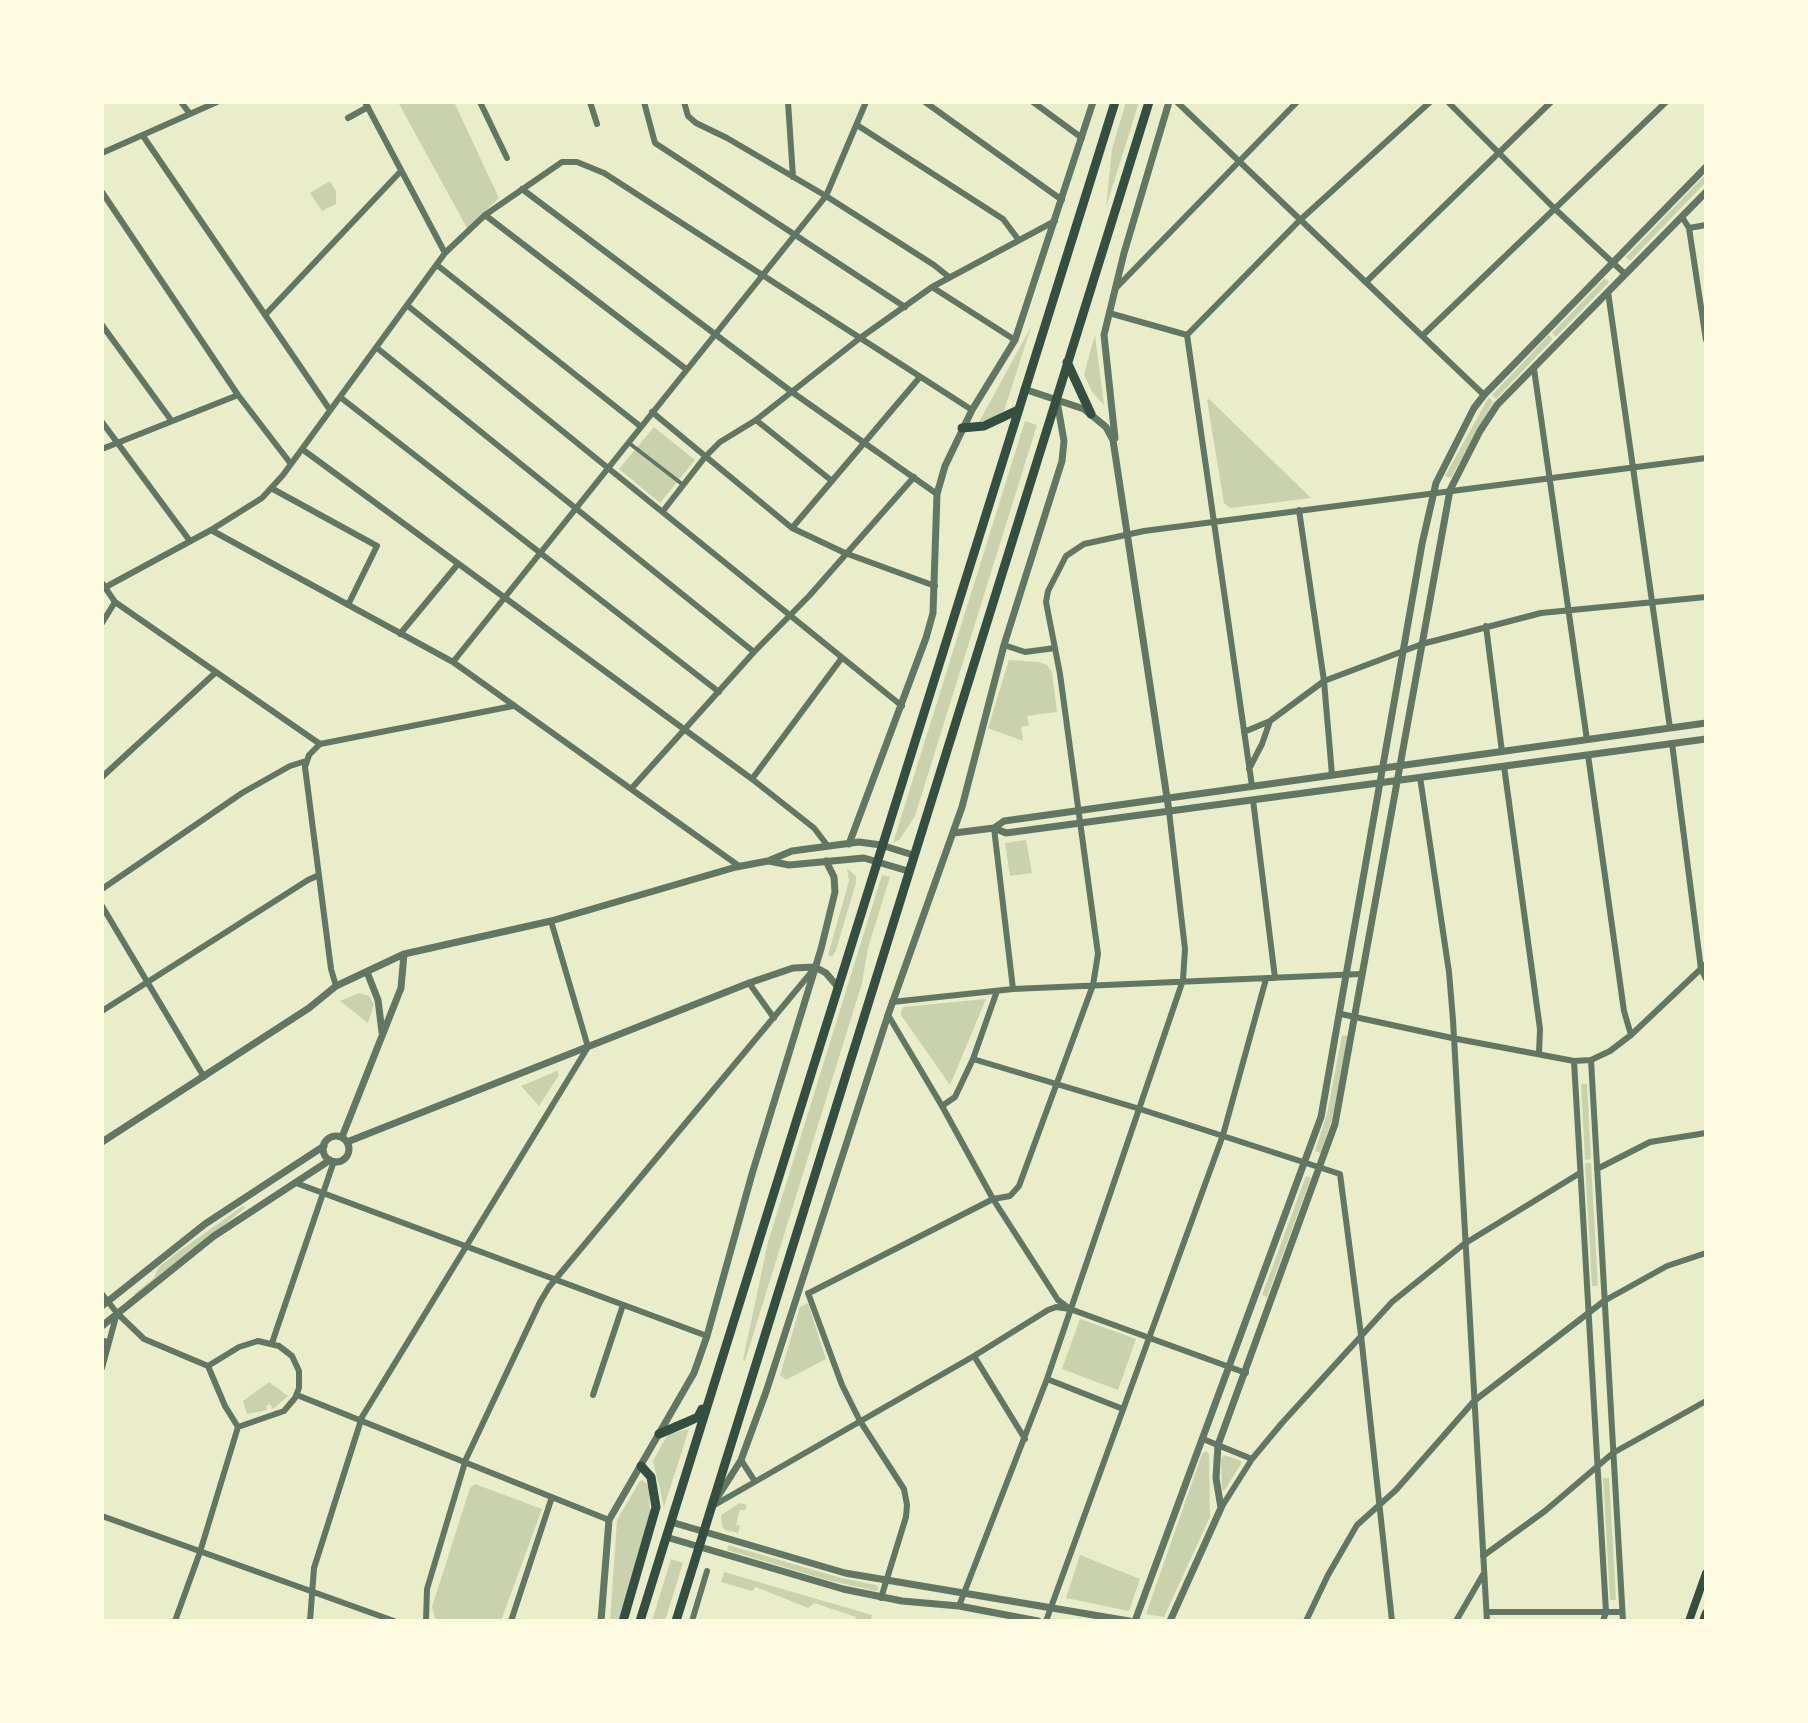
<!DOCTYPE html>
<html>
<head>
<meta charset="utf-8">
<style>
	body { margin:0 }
	#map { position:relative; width:1808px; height:1723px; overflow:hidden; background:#e9edc9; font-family:"Work Sans",sans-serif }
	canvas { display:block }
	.frame { position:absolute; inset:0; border:104px solid #fefae0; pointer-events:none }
</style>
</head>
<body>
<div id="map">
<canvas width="1808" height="1723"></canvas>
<div class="frame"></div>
</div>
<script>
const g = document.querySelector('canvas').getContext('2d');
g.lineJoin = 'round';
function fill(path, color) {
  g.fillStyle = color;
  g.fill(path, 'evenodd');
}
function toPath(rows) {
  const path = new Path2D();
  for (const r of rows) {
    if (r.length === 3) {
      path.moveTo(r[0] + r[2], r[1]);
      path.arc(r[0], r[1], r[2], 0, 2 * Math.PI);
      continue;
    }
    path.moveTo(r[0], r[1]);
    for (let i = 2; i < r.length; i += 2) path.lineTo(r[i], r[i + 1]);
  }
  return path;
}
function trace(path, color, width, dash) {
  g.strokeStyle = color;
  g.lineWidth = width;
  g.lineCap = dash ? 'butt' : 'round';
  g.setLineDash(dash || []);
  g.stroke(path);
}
const green = toPath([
	[398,102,454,102,499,198,467,228],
	[1126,102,1139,102,1106,207,1112,149],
	[1706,174,1706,182,1630,261,1626,257],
	[330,181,336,191,336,204,322,211,310,193],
	[1605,278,1609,282,1556,337,1552,333],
	[1031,327,1004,411,996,417,979,422],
	[1095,335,1104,405,1092,392,1084,374],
	[1549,335,1553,339,1496,399,1492,395],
	[1489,397,1493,402,1451,478,1445,476],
	[1209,399,1311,498,1230,508,1224,503,1207,400],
	[1025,421,1037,425,915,816,900,839,893,843],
	[654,427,695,460,660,503,619,469],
	[1009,660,1039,662,1047,665,1052,672,1057,712,1027,716,1029,725,1021,727,1023,741,988,728],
	[1026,840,1032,873,1010,876,1005,843],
	[847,868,856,876,856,883,836,950,832,957,828,955,849,881],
	[882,875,890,877,868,948,862,983,745,1361,743,1360,768,1242],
	[359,993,369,996,374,1004,368,1023,340,1001],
	[986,999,950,1085,901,1015,901,1011,903,1007],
	[1342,1035,1348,1036,1332,1119,1321,1153,1315,1151,1327,1114],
	[557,1071,559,1075,539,1106,521,1086],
	[1581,1084,1587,1084,1591,1159,1585,1160],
	[1585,1163,1591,1163,1598,1286,1592,1286],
	[1306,1176,1311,1178,1267,1297,1262,1295],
	[243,1206,245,1208,136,1296,134,1294,154,1278,159,1267,178,1252],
	[808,1303,826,1359,786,1380,780,1375,800,1307],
	[1080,1319,1136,1339,1118,1390,1062,1369],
	[269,1382,288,1396,273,1409,270,1404,266,1406,267,1410,247,1414,243,1401],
	[689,1429,664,1507,653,1461,668,1434],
	[1206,1451,1209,1454,1210,1517,1164,1617,1146,1614,1202,1454],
	[1224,1455,1241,1461,1241,1464,1224,1491,1222,1489,1221,1459],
	[1603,1478,1609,1478,1616,1600,1610,1600],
	[643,1480,649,1487,650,1513,618,1621,610,1621,617,1520,640,1481],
	[475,1484,542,1509,501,1621,436,1621,432,1607,470,1488],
	[740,1503,747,1505,745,1510,740,1510,736,1525,740,1526,738,1533,725,1530,722,1526,721,1515],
	[728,1545,841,1578,876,1585,879,1589,876,1591,827,1580,727,1550],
	[1080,1555,1140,1579,1129,1611,1066,1598],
	[671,1559,683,1563,665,1621,652,1621],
	[724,1572,872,1615,871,1619,855,1621,856,1617,814,1603,808,1608,756,1587,752,1591,721,1582]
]);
const pedestrian = toPath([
	[629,443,682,484],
	[102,1340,105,1340,102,1351]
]);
const minor = toPath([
	[181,102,190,114],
	[365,102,445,253],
	[480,102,507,158],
	[590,102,597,124],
	[644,102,655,143,905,307],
	[684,102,688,116,696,123,727,138,826,196,934,265,949,277],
	[788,102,793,177],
	[925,102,1062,200],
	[1033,102,1082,138],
	[1177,102,1484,395],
	[1448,102,1555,209,1625,274],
	[348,118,368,107],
	[857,125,1003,219,1018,239],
	[143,136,330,410],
	[102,153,217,102],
	[522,189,792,392,937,494],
	[102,192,238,395,291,464],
	[485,215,686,369],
	[1682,217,1689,228,1706,225],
	[1689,228,1706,340],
	[437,265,640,426],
	[1366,282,1551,102],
	[932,287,1015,340],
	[1116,288,1297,102],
	[1608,292,1670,728],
	[408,306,902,706],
	[1109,313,1187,335],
	[265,315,401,171],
	[102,325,171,420],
	[1187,335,1252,786],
	[1187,335,1299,221,1430,102],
	[1422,336,1666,102],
	[377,348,754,652],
	[1534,369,1587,740],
	[340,397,719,692],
	[652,412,792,528,845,553,935,586],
	[756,420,832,481],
	[102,422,190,541],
	[102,449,238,395],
	[302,449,752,779,814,828,827,845],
	[271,488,377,546,348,605],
	[1299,510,1324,681,1332,775],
	[663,511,705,457,720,442,756,420,860,338,932,287,1055,221],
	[792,528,920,377],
	[211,530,453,662,739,866],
	[102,583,115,602,320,744],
	[102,589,211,530,262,498,283,475,445,253,485,215,562,162,577,162,604,173,972,410],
	[102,623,115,602],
	[1486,626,1502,752],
	[400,634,458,564],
	[1004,645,1025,652,1055,648],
	[453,662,826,196,866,102],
	[1244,732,1270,721],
	[1672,743,1701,969,1706,979],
	[320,744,309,755,305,767,331,969,336,986],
	[320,744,513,706],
	[1588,755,1624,1011,1631,1035],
	[1504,766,1540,1029,1539,1054],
	[1249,769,1262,744,1270,721,1324,681,1422,644,1541,613,1706,597],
	[102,777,215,673],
	[1420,777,1449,972,1453,1020,1487,1621],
	[752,779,841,659],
	[631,789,754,652,810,595,914,477],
	[1253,800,1275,978],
	[994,828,1013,989],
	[102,889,242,793,290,766,306,761],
	[102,906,204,1077],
	[749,983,774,1018],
	[892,1002,1013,989,1361,974],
	[102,1011,308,880,319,875],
	[1341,1014,1452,1038,1574,1061,1591,1060,1610,1051,1631,1035,1706,964],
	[888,1015,942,1106,993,1199,1058,1300,1070,1309,1246,1373],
	[973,1059,1140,1109,1340,1174,1361,1335,1392,1621],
	[1591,1060,1623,1621],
	[1574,1061,1606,1612,1603,1621],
	[942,1106,955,1097,973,1059,997,991],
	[1597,1169,1650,1142,1706,1133],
	[296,1183,707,1336],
	[808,1293,842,1385,860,1421,904,1489,907,1505,906,1517,881,1598],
	[809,1293,993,1199,1010,1196,1019,1186,1093,985,1098,954,1060,674,1046,602,1048,591,1066,556,1084,544,1144,531,1706,458],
	[102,1294,117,1313,144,1339,208,1366],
	[258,1341,279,1346,292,1356,299,1371,299,1388,295,1398,284,1411,238,1427,225,1406,208,1366,239,1347,258,1341],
	[272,1343,334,1161],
	[974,1356,1025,1439],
	[102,1368,117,1313],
	[1047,1379,1123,1409],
	[297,1395,609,1520],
	[593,1395,623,1305],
	[1203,1439,1252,1459],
	[741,1460,754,1480],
	[711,1507,974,1356,1048,1310,1056,1307,1070,1309],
	[1221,1508,1252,1459,1282,1423,1392,1302,1464,1244,1580,1173],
	[102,1516,394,1621],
	[1483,1556,1545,1511,1613,1453,1706,1401],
	[959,1606,1047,1379,1183,980,1185,949,1169,811],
	[1487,1612,1621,1612],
	[175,1621,200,1552,238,1427],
	[310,1621,314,1568,362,1417,588,1047,551,921],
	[426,1621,427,1589,466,1459,540,1302,549,1287,814,969],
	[511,1621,552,1497],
	[692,1621,707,1571],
	[1046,1621,1223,1135,1266,979],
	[1306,1621,1328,1575,1357,1525,1396,1490,1474,1401,1604,1301,1667,1266,1706,1253],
	[1456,1621,1484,1573]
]);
const tertiary = toPath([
	[1024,389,1084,409,1106,427,1113,440,1169,811],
	[1115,438,1104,335,1124,253,1169,102],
	[994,828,1006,833,1706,739],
	[954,833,994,828,1004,821,1706,723],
	[849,844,926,638,933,613,937,494,945,466,972,410,1015,340,1093,102],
	[769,861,789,865,864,858,908,871],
	[367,972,378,1000,382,1032],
	[336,1149,13],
	[342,1137,401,988,404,954],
	[102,1142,309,1008,336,986,404,954,551,921,736,867,768,861,792,851,859,842,881,845,913,855],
	[347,1142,749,983,793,968,815,967,826,973,837,986],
	[102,1306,205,1224,324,1146],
	[102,1326,214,1236,330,1160],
	[717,1498,741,1460,766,1392,888,1015,962,807,1004,645,1062,461,1064,441,1057,401],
	[671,1522,845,1573,1129,1621],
	[666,1537,843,1589,902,1601,959,1606,1038,1621],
	[601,1621,609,1520,694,1373,707,1336,752,1174,821,949,835,892,834,877,826,861],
	[1135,1621,1321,1117,1422,544,1436,483,1474,408,1484,395,1706,167],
	[1170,1621,1221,1508,1216,1478,1218,1445,1335,1124,1450,490,1480,431,1497,405,1706,192]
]);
const secondary = toPath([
	[1689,1621,1706,1573],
	[1703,1621,1706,1613]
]);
const primary = toPath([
	[1067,362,1091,414],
	[962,428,984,426,1018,410],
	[659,1434,687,1422,698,1417,702,1409],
	[623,1621,656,1507,651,1477,641,1466],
	[640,1621,1115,102],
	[676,1621,1149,102]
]);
fill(green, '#cad2ad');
trace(pedestrian, '#617663', 4);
trace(minor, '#617663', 6);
trace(tertiary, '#617663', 7);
trace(secondary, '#344e41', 8);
trace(primary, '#344e41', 9);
</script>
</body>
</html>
